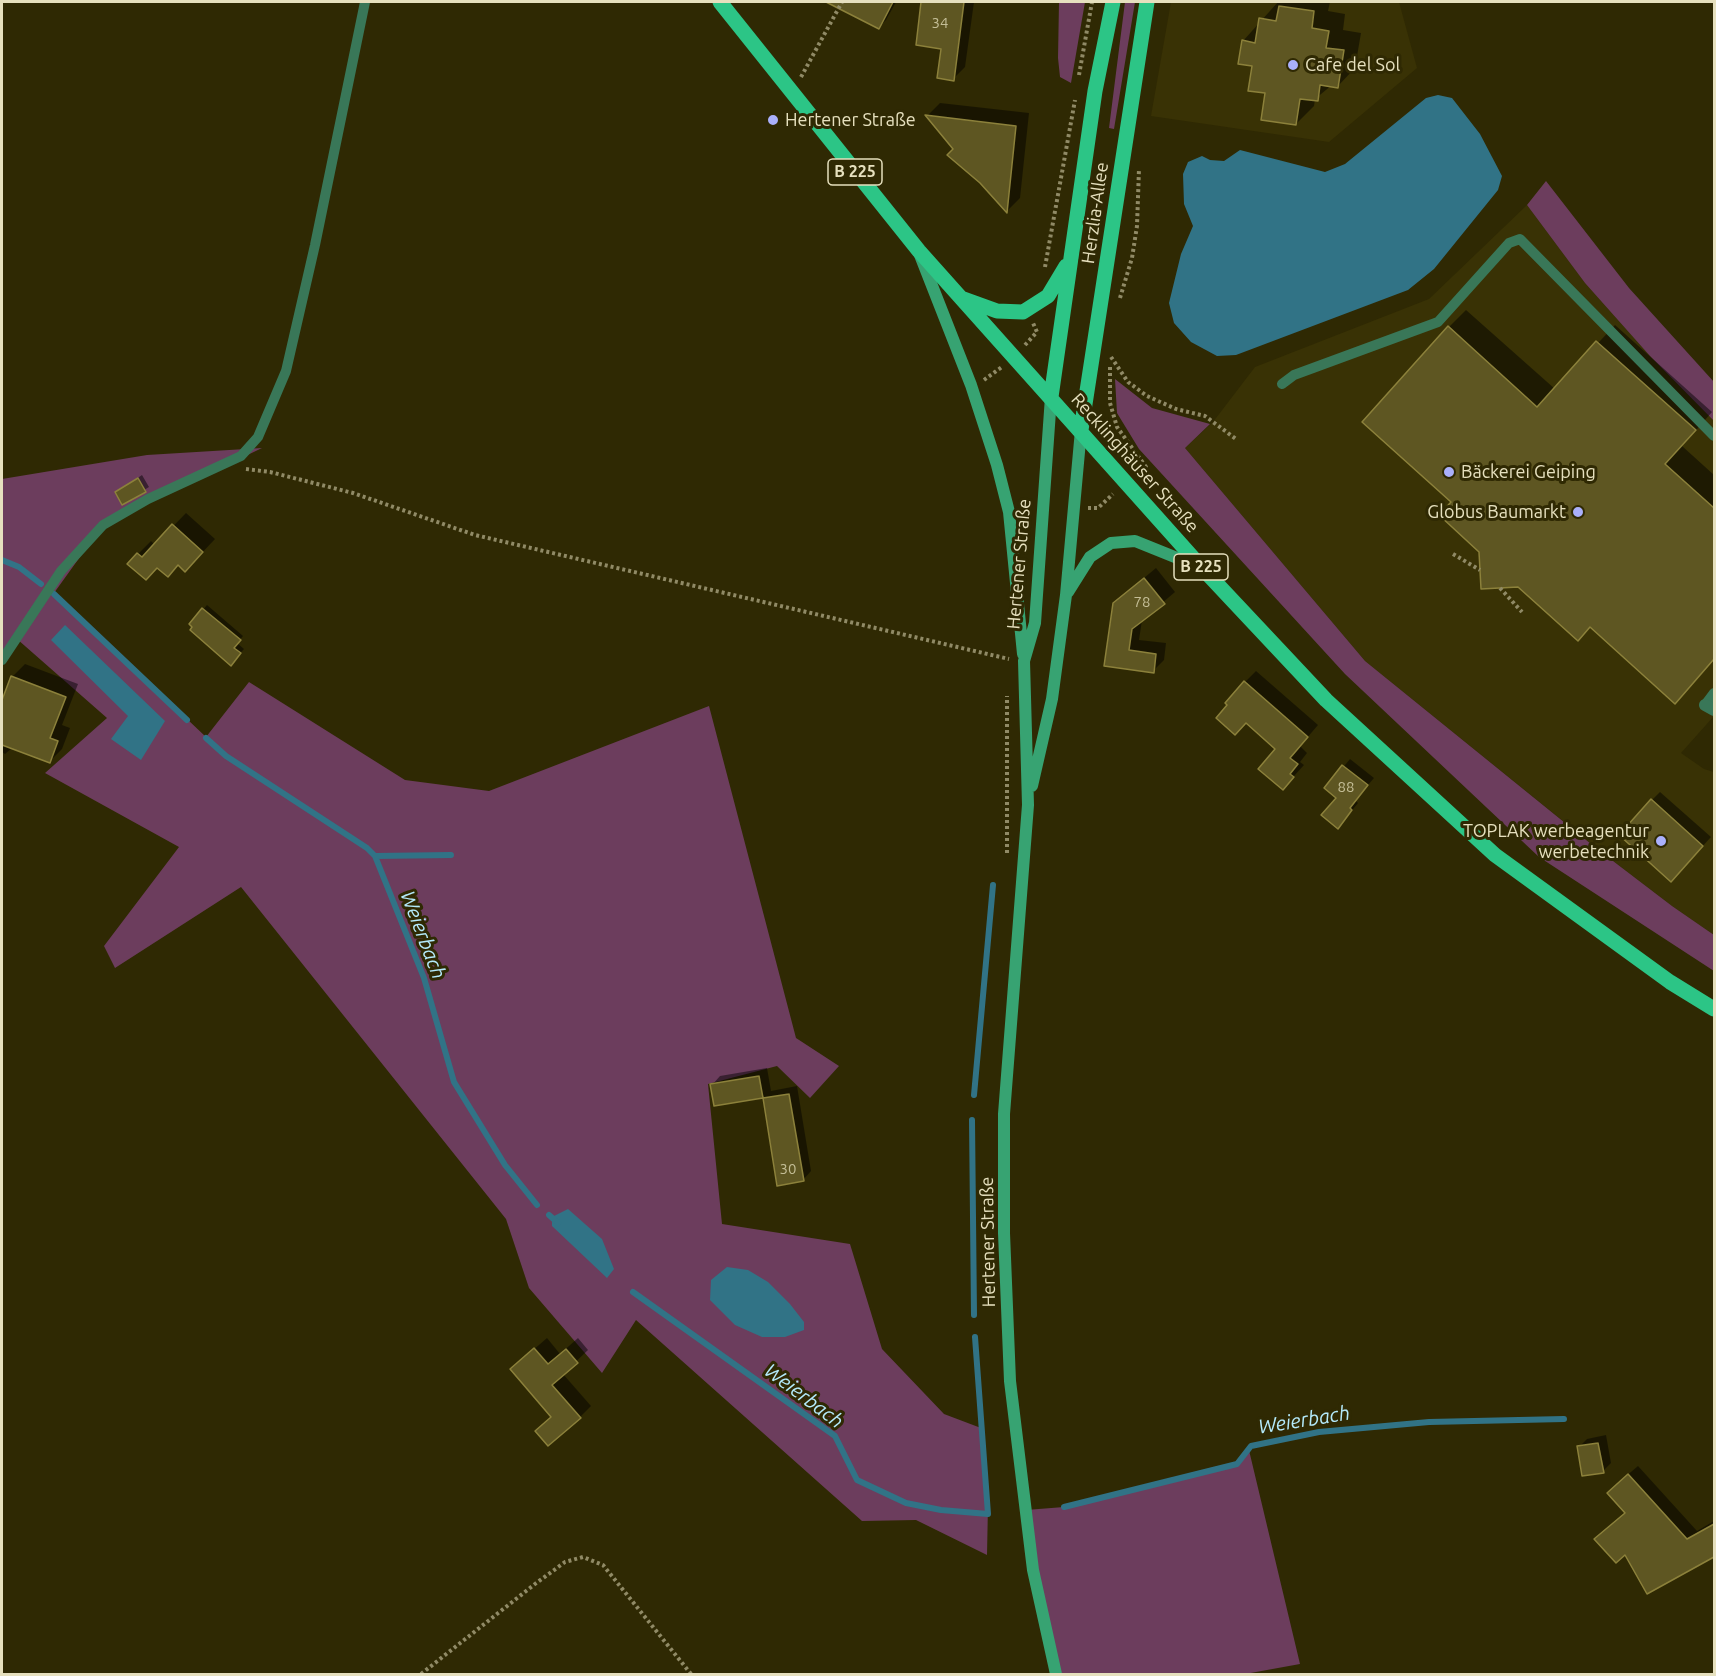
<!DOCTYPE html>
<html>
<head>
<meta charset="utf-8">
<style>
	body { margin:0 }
	#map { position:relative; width:1716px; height:1676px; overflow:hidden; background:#2f2903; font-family:Ubuntu,sans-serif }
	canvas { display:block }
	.frame { position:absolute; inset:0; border:3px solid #e6e0be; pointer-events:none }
</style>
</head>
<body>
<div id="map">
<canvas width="1716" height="1676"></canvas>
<div class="frame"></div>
</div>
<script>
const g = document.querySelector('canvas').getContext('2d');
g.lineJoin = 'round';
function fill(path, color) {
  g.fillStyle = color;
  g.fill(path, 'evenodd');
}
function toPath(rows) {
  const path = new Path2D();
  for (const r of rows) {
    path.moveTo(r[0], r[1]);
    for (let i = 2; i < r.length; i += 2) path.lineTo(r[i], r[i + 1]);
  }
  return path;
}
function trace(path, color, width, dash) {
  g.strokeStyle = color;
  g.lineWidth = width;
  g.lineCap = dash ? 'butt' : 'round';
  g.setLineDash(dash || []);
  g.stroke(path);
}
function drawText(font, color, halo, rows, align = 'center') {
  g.font = font + ' Ubuntu,sans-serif';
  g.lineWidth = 6;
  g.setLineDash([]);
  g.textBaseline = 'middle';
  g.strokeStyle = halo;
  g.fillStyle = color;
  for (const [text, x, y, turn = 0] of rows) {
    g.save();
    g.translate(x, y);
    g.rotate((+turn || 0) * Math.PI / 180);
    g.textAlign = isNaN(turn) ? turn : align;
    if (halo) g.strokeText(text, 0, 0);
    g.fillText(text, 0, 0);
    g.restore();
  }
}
const built = toPath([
	[1171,2,1399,2,1417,68,1329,142,1151,116],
	[1527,205,1585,283,1650,356,1714,421,1714,716,1681,753,1704,769,1714,772,1714,935,1672,906,1599,850,1365,661,1185,448,1213,422,1255,367,1429,299]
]);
const green = toPath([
	[1059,2,1085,2,1071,83,1060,77,1058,58],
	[1125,2,1135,2,1114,129,1109,128],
	[1546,181,1629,288,1714,382,1714,421,1650,356,1585,283,1527,205],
	[1115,379,1152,408,1210,424,1185,448,1365,661,1596,848,1672,906,1714,935,1714,971,1539,857,1345,674,1139,449,1117,413],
	[262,448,103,525,54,593,206,737,249,682,405,780,489,791,709,706,796,1038,839,1066,810,1098,777,1066,708,1084,722,1224,850,1244,882,1349,944,1414,981,1428,988,1505,987,1555,916,1520,862,1521,636,1320,602,1373,529,1288,506,1219,241,887,115,968,104,946,179,847,45,773,107,718,17,639,2,660,2,479,147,455],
	[1248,1446,1300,1664,1245,1674,1056,1674,1026,1510,1064,1507,1237,1464]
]);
const water = toPath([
	[1438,95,1452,98,1480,134,1502,176,1498,190,1434,269,1408,290,1236,355,1217,356,1191,342,1174,323,1169,303,1181,254,1193,226,1184,204,1183,174,1188,162,1202,156,1210,160,1224,161,1240,150,1325,172,1345,164,1426,98],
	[65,625,165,721,141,760,111,739,128,716,51,640],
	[568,1209,602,1239,614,1269,607,1278,552,1226,552,1217],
	[727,1267,748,1270,768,1282,790,1304,804,1322,804,1330,785,1337,762,1337,735,1325,710,1300,711,1280]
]);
const shadow = toPath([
	[831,2,896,2,886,20,878,28],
	[922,2,974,2,965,67,953,79,943,48,918,44],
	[1278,2,1330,2,1328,11,1345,14,1343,30,1361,33,1355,68,1338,86,1332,85,1315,99,1314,106,1296,124,1267,92,1243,41],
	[940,103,1029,113,1020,198,1007,211,927,116],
	[1466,310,1555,389,1615,325,1712,412,1682,446,1714,475,1714,659,1692,684,1481,551,1453,502,1449,327],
	[142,475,149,487,123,503,117,492],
	[186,513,215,539,198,557,179,564,158,566,146,578,138,554,151,541,155,545],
	[1156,568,1175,592,1142,620,1139,640,1166,643,1164,660,1153,671,1105,665,1114,603],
	[207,605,243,636,237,643,244,649,231,663,191,624],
	[25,664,78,684,62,725,70,728,62,749,49,762,12,748,5,754,2,752,2,706,12,677],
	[1256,671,1318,725,1300,746,1307,753,1300,762,1304,765,1283,788,1278,749,1245,682],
	[1350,759,1374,778,1355,800,1358,803,1344,820,1338,797,1326,788],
	[1660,792,1711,837,1679,872,1652,800],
	[767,1068,771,1091,797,1086,811,1171,803,1180,778,1184,764,1096,715,1104,712,1085,720,1076],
	[547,1338,560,1354,578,1338,588,1350,563,1374,591,1406,580,1417,537,1431,552,1416,524,1358],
	[1606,1435,1611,1463,1603,1471,1579,1447,1587,1439],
	[1638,1466,1697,1531,1714,1521,1714,1556,1648,1592,1618,1483]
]);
const stream = toPath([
	[2,560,19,567,41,584],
	[54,594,187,720],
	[206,738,226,756,367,848,375,856,424,978,454,1082,505,1165,537,1205],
	[375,856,451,855],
	[974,1095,993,885],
	[972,1120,974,1315],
	[549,1215,558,1223],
	[633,1292,835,1436,857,1480,906,1503,941,1510,988,1514,975,1337],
	[1064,1507,1237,1464,1251,1446,1319,1432,1429,1422,1564,1419]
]);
const building = toPath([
	[826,2,893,2,879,29,826,2],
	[921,2,964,2,954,81,937,78,941,49,916,45,921,2],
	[1279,6,1314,11,1312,28,1329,31,1326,48,1344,50,1338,88,1320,85,1318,101,1300,99,1296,125,1261,120,1265,93,1248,91,1252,66,1238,64,1242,40,1255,43,1259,18,1276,21,1279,6],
	[925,115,1016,126,1007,213,980,183,947,155,953,149,925,115],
	[1448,326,1537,407,1596,341,1696,430,1665,464,1714,508,1714,659,1675,704,1590,627,1578,641,1518,587,1481,589,1479,552,1439,515,1451,502,1362,422,1448,326],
	[138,478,146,492,122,505,115,492,138,478],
	[172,524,203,552,185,572,178,565,168,577,157,568,146,580,127,564,137,553,142,557,172,524],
	[1144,578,1165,604,1132,629,1129,650,1156,654,1154,673,1104,666,1113,603,1144,578],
	[202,608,241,640,234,648,241,653,231,666,190,630,192,627,189,624,202,608],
	[11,676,66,697,50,738,58,741,50,763,2,745,2,700,11,676],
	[1244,681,1308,737,1290,758,1298,764,1290,774,1294,777,1283,790,1258,769,1275,749,1246,723,1235,735,1216,718,1227,705,1225,703,1244,681],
	[1342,765,1368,785,1350,808,1352,810,1338,829,1321,815,1336,798,1324,788,1342,765],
	[1651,799,1703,846,1671,882,1619,835,1651,799],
	[759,1076,763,1098,714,1106,710,1084,759,1076],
	[789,1094,804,1181,777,1186,763,1098,789,1094],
	[534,1348,548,1364,566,1349,578,1363,552,1385,581,1418,548,1446,535,1431,551,1417,510,1369,534,1348],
	[1598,1443,1604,1473,1582,1476,1577,1446,1598,1443],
	[1628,1474,1687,1539,1714,1524,1714,1557,1647,1594,1625,1555,1616,1563,1594,1539,1625,1513,1607,1493,1628,1474]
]);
const path = toPath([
	[1079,75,1092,2],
	[801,77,842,2],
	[1045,267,1075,100],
	[1120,298,1132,258,1137,226,1139,169],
	[1025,345,1037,332,1033,323],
	[1111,357,1128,382,1147,396,1176,409,1205,416,1236,439],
	[1110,367,1110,403,1117,427,1146,467,1137,473],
	[984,380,1002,367],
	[246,469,270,472,353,493,475,535,1009,659],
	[1088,508,1098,508,1113,494],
	[1453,554,1480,570],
	[1500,588,1522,612],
	[1007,853,1007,696],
	[421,1674,535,1584,565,1562,583,1557,603,1565,691,1674]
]);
const service = toPath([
	[1282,384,1294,375,1438,322,1509,243,1520,239,1714,436],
	[2,660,61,571,103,525,148,499,241,456,258,437,286,371,315,245,365,2],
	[1705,705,1714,693]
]);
const minor = toPath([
	[1705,705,1714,710]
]);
const secondary = toPath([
	[920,255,971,385,997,465,1009,512,1023,654],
	[1051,397,1035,623,1024,661,1028,805,1004,1114,1004,1233,1010,1381,1033,1570,1056,1674],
	[1068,592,1090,557,1111,543,1135,541,1202,568],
	[1032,786,1052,699,1066,595,1081,430]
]);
const primary = toPath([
	[720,2,919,251,1203,569,1326,700,1495,855,1670,982,1714,1009],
	[961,298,997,311,1023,312,1048,296,1066,266],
	[1051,397,1095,91,1113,2],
	[1081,430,1147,2]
]);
const markers = [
	[1293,65,6,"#aab0fb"],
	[773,120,6,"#aab0fb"],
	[1449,472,6,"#aab0fb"],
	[1578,512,6,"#aab0fb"],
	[1661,841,6,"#aab0fb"]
];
const numberNames = [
	["34",940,23],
	["78",1142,602],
	["88",1346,787],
	["30",788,1169]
];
const shields = [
	[855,172,54],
	[1201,567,54]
];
const shieldNames = [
	["B 225",855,172],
	["B 225",1201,567]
];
const poiNames = [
	["Cafe del Sol",1305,65],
	["Hertener Straße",785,120],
	["Bäckerei Geiping",1461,472],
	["Globus Baumarkt",1566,512,"right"],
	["TOPLAK werbeagentur",1649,831,"right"],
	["werbetechnik",1649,852,"right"]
];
const streetNames = [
	["Herzlia-Allee",1095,213,-82],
	["Recklinghäuser Straße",1135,463,48],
	["Hertener Straße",1019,564,-85],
	["Hertener Straße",988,1242,-91]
];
const waterNames = [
	["Weierbach",423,935,69],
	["Weierbach",804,1396,37],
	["Weierbach",1304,1420,-9]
];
fill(built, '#393205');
fill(green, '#6c3d5d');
fill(water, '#317386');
fill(shadow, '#0007');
trace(stream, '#317386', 6);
fill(building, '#5e5622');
trace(building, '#8c813b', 1.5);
trace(path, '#908a66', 4, [3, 3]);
trace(service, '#397758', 10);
trace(minor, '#397758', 12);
trace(secondary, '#37a372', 12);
trace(primary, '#2cc586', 15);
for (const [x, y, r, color] of markers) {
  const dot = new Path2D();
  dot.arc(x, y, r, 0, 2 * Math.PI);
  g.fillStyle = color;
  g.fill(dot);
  trace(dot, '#2f2903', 2);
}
drawText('15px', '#c4be97', null, numberNames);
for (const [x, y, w] of shields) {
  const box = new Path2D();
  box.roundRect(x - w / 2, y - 13, w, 26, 4.5);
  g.fillStyle = '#2f2903';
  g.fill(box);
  trace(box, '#e6e0be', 1.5);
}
drawText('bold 16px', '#e6e0be', null, shieldNames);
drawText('18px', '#e6e0be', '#2f2903', poiNames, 'left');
drawText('18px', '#e6e0be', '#2f2903', streetNames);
drawText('italic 20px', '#b4eafb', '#2f2903', waterNames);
</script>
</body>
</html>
